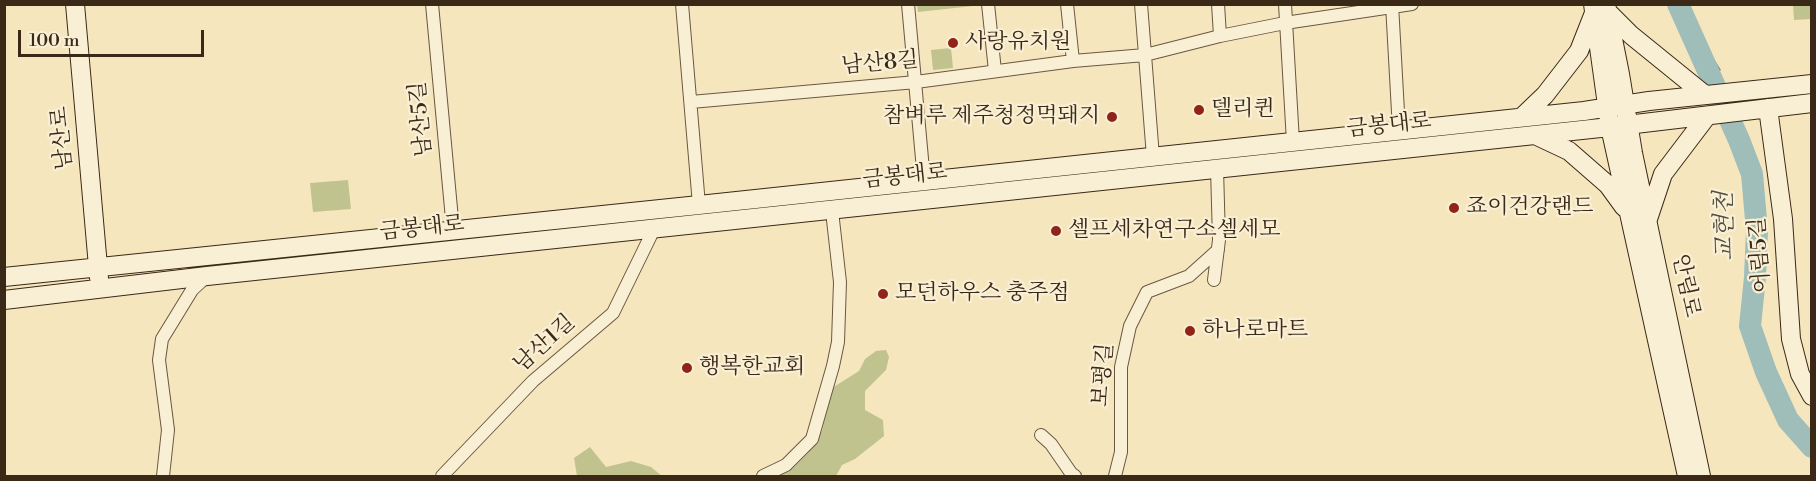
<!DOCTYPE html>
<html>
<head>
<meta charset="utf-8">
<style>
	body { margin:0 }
	#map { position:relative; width:1816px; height:481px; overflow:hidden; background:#f6e6be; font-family:"Libre Bodoni",serif }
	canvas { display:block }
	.frame { position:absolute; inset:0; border:6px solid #3a2917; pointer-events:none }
	.scale { position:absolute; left:18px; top:30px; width:186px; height:27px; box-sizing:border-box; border:3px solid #3a2917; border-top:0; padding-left:8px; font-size:18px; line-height:21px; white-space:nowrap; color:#3a2917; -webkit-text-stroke:4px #f9efd5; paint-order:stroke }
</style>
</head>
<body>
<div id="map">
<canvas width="1816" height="481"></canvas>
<div class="frame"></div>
<div class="scale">100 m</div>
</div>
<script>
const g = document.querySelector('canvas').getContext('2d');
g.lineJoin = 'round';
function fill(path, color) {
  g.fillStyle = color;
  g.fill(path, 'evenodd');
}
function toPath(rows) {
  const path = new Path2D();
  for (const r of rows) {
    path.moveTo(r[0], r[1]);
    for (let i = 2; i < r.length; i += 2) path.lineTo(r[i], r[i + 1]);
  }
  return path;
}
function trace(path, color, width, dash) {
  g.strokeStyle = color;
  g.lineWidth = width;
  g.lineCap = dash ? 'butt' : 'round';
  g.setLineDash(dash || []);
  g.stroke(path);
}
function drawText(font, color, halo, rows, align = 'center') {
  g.font = font + ' "Libre Bodoni","Noto Serif KR",serif';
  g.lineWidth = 4.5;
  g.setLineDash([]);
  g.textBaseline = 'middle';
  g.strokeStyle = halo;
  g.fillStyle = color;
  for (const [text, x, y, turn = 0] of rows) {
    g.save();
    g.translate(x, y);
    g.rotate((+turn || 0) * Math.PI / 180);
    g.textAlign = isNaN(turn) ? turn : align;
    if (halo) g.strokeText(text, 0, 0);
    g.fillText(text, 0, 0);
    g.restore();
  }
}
const green = toPath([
	[982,5,918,12,917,5,917,4],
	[1793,5,1811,5,1811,19,1794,20],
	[951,48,953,68,933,70,931,50],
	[348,180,351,209,313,212,310,183],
	[886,350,889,357,886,370,865,391,865,410,883,420,884,436,855,459,842,465,836,476,776,476,793,468,808,453,822,431,832,388,859,371,865,359,876,351],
	[590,447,606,467,631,461,651,467,662,476,577,476,574,458]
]);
const water = toPath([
	[1672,5,1682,5,1687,18,1720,70,1701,63,1693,40,1672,5]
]);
const river = toPath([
	[1678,4,1739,140,1752,174,1757,231,1755,277,1750,326,1766,372,1788,420,1812,447]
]);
const street = toPath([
	[432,4,453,230],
	[682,4,699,205],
	[908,4,924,181],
	[988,4,995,71],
	[1067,4,1073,61],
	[1141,4,1153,157],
	[1218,4,1220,36],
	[1285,4,1293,142],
	[1392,4,1399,130],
	[691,102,916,82,1073,61,1145,55,1220,36,1285,23,1412,4],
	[1214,280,1219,240,1217,168],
	[1041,435,1051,444,1071,473,1075,476],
	[163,476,168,430,159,360,162,339,192,290,207,276],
	[442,476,533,381,613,313,654,229],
	[763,476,786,465,812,439,833,366,838,342,840,282,833,220,833,209],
	[1115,476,1121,452,1121,367,1130,326,1147,292,1189,276,1218,250]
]);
const secondary = toPath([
	[75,4,99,278],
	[1593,4,1610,127,1687,476],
	[1606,4,1620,74,1633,153,1701,476],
	[1607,11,1631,35,1705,95],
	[1768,108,1783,219,1791,339,1800,374,1812,396],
	[1522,117,1545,95,1579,51,1594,13],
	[1535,135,1569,151,1608,185,1624,207],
	[1648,219,1663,174,1707,116],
	[4,277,699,205,1584,111,1649,101,1812,84],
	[4,300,207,276,1610,127,1812,103]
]);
const markers = [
	[953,43,6,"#8f2418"],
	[1199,110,6,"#8f2418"],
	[1112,117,6,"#8f2418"],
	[1454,208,6,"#8f2418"],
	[1056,231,6,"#8f2418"],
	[883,294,6,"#8f2418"],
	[1190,331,6,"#8f2418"],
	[687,368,6,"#8f2418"]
];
const poiNames = [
	["사랑유치원",965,43],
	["델리퀸",1211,110],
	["참벼루 제주청정먹돼지",1100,117,"right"],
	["죠이건강랜드",1466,208],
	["셀프세차연구소셀세모",1068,231],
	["모던하우스 충주점",895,294],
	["하나로마트",1202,331],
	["행복한교회",699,368]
];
const streetNames = [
	["남산8길",880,64,-5],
	["남산5길",422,119,-95],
	["금봉대로",1389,126,-6],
	["남산로",63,138,-95],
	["금봉대로",905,177,-6],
	["금봉대로",422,229,-6],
	["어림5길",1761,255,-94],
	["안림로",1685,286,78],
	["남산1길",545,344,-42],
	["보평길",1104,375,-85]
];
const waterNames = [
	["교현천",1726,226,-91]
];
fill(green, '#c1c38e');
fill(water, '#9fbeba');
trace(water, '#778279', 1.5);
trace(river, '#9fbeba', 22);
trace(street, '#695841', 14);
trace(secondary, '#3a2917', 20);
trace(street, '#f9efd5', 12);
trace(secondary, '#f9efd5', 18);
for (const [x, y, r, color] of markers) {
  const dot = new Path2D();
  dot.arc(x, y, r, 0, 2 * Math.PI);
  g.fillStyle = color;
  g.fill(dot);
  trace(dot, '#f9efd5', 2);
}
drawText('22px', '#3a2917', '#f9efd5', poiNames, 'left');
drawText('22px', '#3a2917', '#f9efd5', streetNames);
drawText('italic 24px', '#534e40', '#f9efd5', waterNames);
</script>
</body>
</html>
